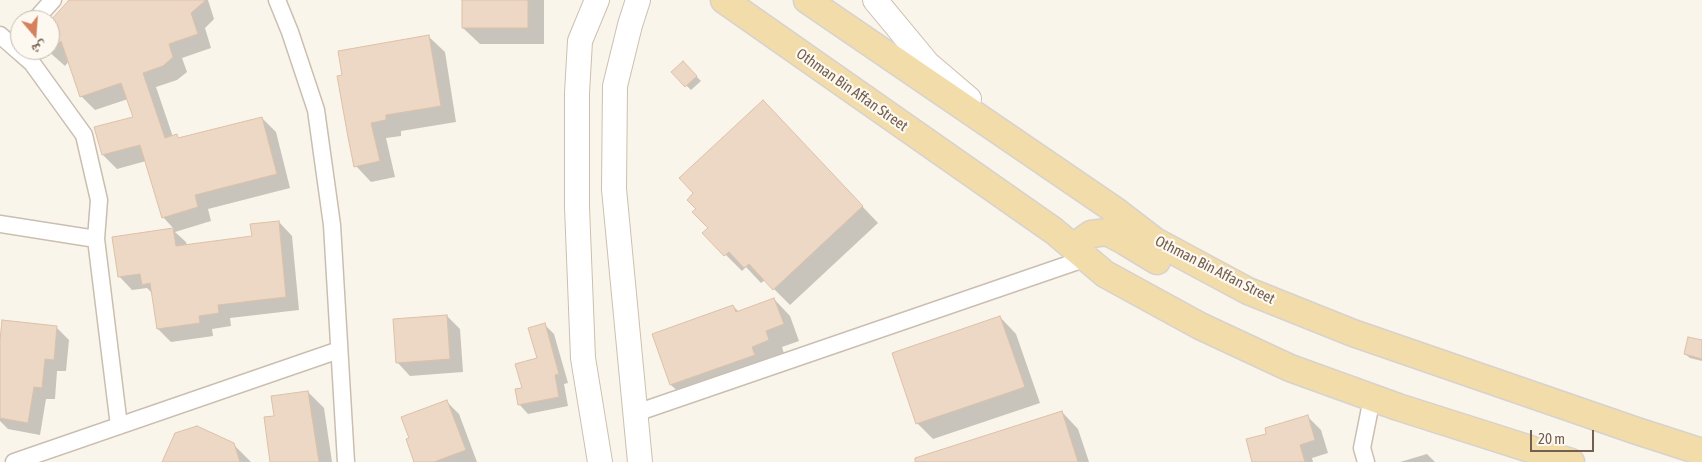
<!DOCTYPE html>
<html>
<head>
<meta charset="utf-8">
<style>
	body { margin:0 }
	#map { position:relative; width:1702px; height:462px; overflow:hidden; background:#faf5ea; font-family:"Asap Condensed","Noto Naskh Arabic",sans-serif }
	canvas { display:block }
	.north { position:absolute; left:10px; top:10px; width:50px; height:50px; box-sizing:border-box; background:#fdf9f0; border:1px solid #c5bbb0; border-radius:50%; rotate:162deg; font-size:14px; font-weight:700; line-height:20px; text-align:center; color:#725f50 }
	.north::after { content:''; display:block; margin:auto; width:18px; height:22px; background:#d6815e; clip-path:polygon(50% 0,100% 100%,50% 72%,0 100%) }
	.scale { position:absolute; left:1530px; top:430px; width:64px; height:22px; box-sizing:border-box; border:2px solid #725f50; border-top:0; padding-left:6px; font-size:15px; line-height:18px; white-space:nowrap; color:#725f50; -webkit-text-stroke:4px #fdf9f0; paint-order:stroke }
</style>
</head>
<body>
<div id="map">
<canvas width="1702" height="462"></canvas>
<div class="north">ش</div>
<div class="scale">20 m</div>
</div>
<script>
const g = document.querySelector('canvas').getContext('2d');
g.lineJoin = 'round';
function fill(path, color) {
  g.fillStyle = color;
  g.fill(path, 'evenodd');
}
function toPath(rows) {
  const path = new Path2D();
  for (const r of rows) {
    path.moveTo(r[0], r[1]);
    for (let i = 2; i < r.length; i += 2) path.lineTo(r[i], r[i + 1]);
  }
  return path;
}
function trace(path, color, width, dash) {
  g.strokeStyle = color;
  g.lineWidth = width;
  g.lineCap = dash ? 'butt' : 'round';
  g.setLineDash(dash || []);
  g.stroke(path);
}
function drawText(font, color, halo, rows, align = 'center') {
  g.font = font + ' "Asap Condensed",sans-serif';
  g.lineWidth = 4.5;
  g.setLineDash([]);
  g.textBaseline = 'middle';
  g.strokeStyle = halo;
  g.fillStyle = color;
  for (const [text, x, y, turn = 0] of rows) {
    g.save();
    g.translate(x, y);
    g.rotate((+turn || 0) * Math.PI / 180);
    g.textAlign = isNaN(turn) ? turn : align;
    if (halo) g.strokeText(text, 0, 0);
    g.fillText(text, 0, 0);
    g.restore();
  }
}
const shadow = toPath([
	[74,0,208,0,214,19,205,28,211,48,182,58,187,72,177,80,156,87,173,137,176,136,179,139,262,118,276,132,290,188,208,209,211,221,175,232,186,242,187,246,253,237,279,222,292,236,299,310,230,318,231,326,212,329,213,336,171,342,158,329,153,294,147,288,132,290,119,276,113,238,174,229,163,217,146,161,117,169,103,155,96,128,134,118,128,99,95,110,81,96,69,61,65,66,47,50,50,50,50,23],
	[463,0,544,0,544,44,480,44,463,28],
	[429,37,445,52,456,122,401,131,401,136,386,138,395,177,371,182,356,166,343,76],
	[683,63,701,81,691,90,673,72],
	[779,118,878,223,790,305,765,280,761,283,746,267,742,271,704,233,709,228],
	[774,299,790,316,799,341,782,347,785,357,688,401,671,385,653,335,733,306,739,312],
	[447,316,460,329,463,372,410,376,397,362],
	[1000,317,1016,334,1040,403,933,439,917,423],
	[545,325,554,334,568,383,564,384,568,406,528,414,519,404,523,389,538,359],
	[56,327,69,340,66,371,57,371,55,399,46,399,40,435,8,429,0,421,0,354],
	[1702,341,1702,361,1690,358,1685,354],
	[308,392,324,408,332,462,272,462,275,417],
	[447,402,459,414,477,462,415,462],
	[1062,412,1078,429,1089,462,928,462],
	[1307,416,1321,430,1328,453,1312,458,1313,462,1254,462,1268,434],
	[233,444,251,462,163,462],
	[1427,454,1435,462,1400,462]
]);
const building = toPath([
	[69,0,206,0,191,13,198,34,169,44,173,57,163,66,143,73,165,138,177,134,178,138,262,117,277,174,195,195,198,207,162,218,140,145,102,155,94,127,133,117,121,83,80,97,61,41,50,53,50,21,69,0],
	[462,0,528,0,528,28,462,28,462,0],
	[429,35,441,106,386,115,386,120,371,123,380,161,354,167,348,137,337,76,342,75,338,51,429,35],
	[683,61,697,76,685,87,671,72,683,61],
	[763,100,863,206,773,290,749,264,744,268,729,252,724,256,702,233,708,228,692,212,696,209,687,200,693,193,679,178,763,100],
	[279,221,286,297,218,305,219,313,199,316,200,323,157,329,150,283,142,285,140,274,118,277,112,237,173,228,176,246,252,236,250,224,279,221],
	[774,298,784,324,766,331,769,340,752,347,755,355,670,385,652,334,733,305,736,312,774,298],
	[447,315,450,359,396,363,393,319,447,315],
	[1000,316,1025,387,916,424,892,353,1000,316],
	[2,320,57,326,54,360,45,359,42,388,34,387,28,423,0,418,0,341,2,320],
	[545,323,559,374,555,375,559,397,518,405,515,389,522,388,515,364,537,358,528,328,545,323],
	[1688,337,1702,340,1702,359,1684,354,1688,337],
	[308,391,319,462,270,462,264,417,274,416,271,396,308,391],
	[447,400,466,450,434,462,414,462,406,439,409,438,401,417,447,400],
	[1062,411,1078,462,915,462,915,458,1062,411],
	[1308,415,1315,440,1300,445,1305,462,1252,462,1246,439,1266,434,1265,428,1308,415],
	[197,426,234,443,240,462,162,462,175,433,197,426]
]);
const street = toPath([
	[277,0,290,32,316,110,332,225,346,462],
	[35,20,53,0],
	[0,35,32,63,84,135,99,200,96,239,119,426],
	[0,224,96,239],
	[636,413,1087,258],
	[14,462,339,350],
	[1366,462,1362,448,1372,398]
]);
const secondary = toPath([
	[597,0,580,41,577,93,577,207,583,358,600,462],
	[638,0,630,25,615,86,614,189,640,462],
	[875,0,928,64,969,99]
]);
const primary = toPath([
	[724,0,1054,231,1105,274,1200,326,1290,368,1398,407,1571,462],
	[807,0,1116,211,1155,241,1248,291,1353,333,1637,431,1702,452],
	[1073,247,1091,234,1107,232,1124,241,1157,261]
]);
const streetNames = [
	["Othman Bin Affan Street",852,90,35],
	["Othman Bin Affan Street",1215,270,27]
];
fill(shadow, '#0003');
fill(building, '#edd8c5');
trace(building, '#ddc0a7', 1);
trace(street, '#cbbeb1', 19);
trace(secondary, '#cdbfaf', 26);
trace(primary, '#d8d2ce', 29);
trace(street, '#fff', 16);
trace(secondary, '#fff', 24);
trace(primary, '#f1dcaa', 26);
drawText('15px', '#725f50', '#fdf9f0', streetNames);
</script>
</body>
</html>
